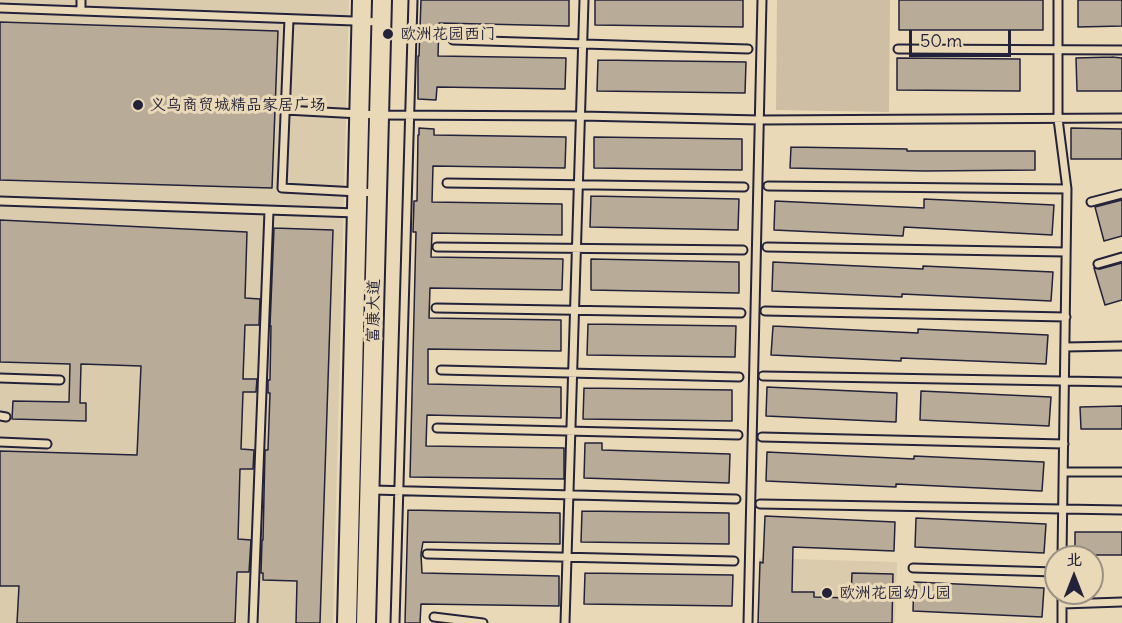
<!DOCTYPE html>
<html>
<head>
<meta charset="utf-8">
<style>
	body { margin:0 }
	#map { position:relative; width:1122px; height:623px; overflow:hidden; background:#ead9b6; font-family:Delius,"LXGW WenKai TC",sans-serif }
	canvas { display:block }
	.north { position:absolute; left:1044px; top:545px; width:60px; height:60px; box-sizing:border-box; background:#ead9b6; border:2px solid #9a9085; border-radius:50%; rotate:0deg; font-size:16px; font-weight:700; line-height:24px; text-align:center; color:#22223b }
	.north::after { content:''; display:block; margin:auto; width:21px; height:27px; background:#22223b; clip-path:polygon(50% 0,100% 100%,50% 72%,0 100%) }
	.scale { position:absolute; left:909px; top:30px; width:102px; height:27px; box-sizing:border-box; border:3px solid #22223b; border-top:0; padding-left:8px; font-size:18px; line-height:21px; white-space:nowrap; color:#22223b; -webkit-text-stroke:4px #ead9b6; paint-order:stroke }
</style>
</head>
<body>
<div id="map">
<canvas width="1122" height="623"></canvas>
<div class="north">北</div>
<div class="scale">50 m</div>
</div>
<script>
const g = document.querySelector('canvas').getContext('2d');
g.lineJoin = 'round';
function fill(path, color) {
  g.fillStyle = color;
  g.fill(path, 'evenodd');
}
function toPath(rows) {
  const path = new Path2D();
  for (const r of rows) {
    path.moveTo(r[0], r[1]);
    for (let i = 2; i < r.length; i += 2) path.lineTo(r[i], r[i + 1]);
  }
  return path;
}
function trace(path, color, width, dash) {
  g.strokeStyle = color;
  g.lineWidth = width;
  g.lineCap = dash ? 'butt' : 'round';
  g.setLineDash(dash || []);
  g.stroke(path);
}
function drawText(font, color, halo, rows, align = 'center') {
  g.font = font + ' Delius,"LXGW WenKai TC",sans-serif';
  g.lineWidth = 6;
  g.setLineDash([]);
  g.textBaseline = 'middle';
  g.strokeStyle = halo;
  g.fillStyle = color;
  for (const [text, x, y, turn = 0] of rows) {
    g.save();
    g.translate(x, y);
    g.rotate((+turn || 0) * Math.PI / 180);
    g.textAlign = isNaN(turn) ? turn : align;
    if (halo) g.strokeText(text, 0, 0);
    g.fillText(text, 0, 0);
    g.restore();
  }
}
const built = toPath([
	[0,0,349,0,333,623,0,623],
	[759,558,897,562,895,623,757,623]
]);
const green = toPath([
	[777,0,890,0,889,112,776,110]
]);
const building = toPath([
	[421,0,569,0,569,26,439,23,438,56,566,58,565,89,437,87,436,100,418,99,418,56,419,56,421,0],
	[595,0,743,0,743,27,595,25,595,0],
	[899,0,1043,0,1043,30,899,30,899,0],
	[1078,0,1122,0,1122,26,1078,27,1078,0],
	[0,22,278,31,272,188,0,180,0,22],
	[1112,57,1122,58,1122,91,1077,91,1076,58,1112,57],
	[897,58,1020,59,1020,91,897,90,897,58],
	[598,60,746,62,745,93,597,91,598,60],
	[419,128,434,129,434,135,566,137,565,168,433,166,432,202,562,204,562,235,432,233,431,257,563,259,562,290,430,288,429,318,561,320,561,351,428,349,428,384,561,387,561,418,427,415,426,446,564,448,564,479,410,477,416,232,413,232,414,201,417,201,418,135,419,135,419,128],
	[1071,128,1122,129,1122,159,1071,159,1071,128],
	[594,137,742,139,742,170,594,168,594,137],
	[791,147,907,149,907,151,1035,151,1035,170,925,171,790,168,791,147],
	[591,196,739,199,738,230,590,227,591,196],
	[924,199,1054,205,1052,235,904,227,903,236,774,230,775,201,924,208,924,199],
	[1122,200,1122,236,1104,241,1095,207,1122,200],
	[0,220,247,232,245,298,260,299,259,325,245,325,243,379,257,379,256,392,243,392,241,449,254,450,253,469,240,469,238,539,251,540,249,572,237,572,235,623,17,623,19,586,0,586,0,451,137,455,141,366,81,364,80,403,86,403,86,421,12,419,13,401,69,402,70,364,0,362,0,220],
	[274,228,333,230,320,623,296,623,297,581,263,580,263,573,261,573,262,540,263,540,265,450,268,450,270,393,268,393,268,380,270,380,271,326,270,326,274,228],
	[591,259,739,262,739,293,591,290,591,259],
	[773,262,923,269,923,266,1053,272,1051,301,902,294,902,297,772,291,773,262],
	[1122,263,1122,300,1105,305,1094,268,1100,269,1122,263],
	[588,324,736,326,735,357,587,355,588,324],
	[773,326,918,333,918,329,1048,335,1046,364,901,358,901,361,771,355,773,326],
	[767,387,897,393,896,422,766,416,767,387],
	[584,388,732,390,732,421,583,419,584,388],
	[921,391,1051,397,1049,426,920,420,921,391],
	[1122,406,1122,429,1081,429,1080,407,1122,406],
	[585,443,602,443,602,450,730,454,729,483,584,478,585,443],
	[767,452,914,459,914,456,1044,462,1042,491,896,484,896,487,766,481,767,452],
	[408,510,560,513,560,544,423,542,421,554,422,573,559,576,559,606,421,604,420,623,405,623,408,510],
	[582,511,729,513,729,544,581,542,582,511],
	[765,516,895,522,894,551,793,547,792,592,814,592,814,597,851,598,852,573,893,574,892,623,758,623,760,562,763,563,765,516],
	[916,518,1046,524,1044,553,915,547,916,518],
	[1075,532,1122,532,1122,555,1075,555,1075,532],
	[585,573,733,575,732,606,584,604,585,573],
	[914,582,1044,588,1042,617,913,611,914,582]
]);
const lane = toPath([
	[1058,0,1058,119,1067,189,1062,557],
	[0,8,381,22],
	[81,11,81,0],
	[289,19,282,188,377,193],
	[453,40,748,49],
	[898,49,1122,50],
	[285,110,379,115,581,116,760,120,1122,118],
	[447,183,744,187],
	[768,186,1067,189],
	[0,201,357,213],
	[1091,202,1122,194],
	[437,247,743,250],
	[767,247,1066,252],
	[1098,264,1122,257],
	[436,308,741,313],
	[765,311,1066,317],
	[1065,347,1122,346],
	[441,370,739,377],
	[763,376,1122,382],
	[0,378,60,380],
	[0,416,6,417],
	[437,428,738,435],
	[762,437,1064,444],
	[0,442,47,444],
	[1064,472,1122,472],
	[372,490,736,499],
	[760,504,1122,510],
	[427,554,734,561],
	[913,568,1056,572],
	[1062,604,1122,602],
	[434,617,483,623],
	[253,623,269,211],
	[395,623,413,0],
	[565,623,584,0],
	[748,623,762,0],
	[1062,623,1062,593]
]);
const secondary = toPath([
	[347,623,362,0],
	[366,623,382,0]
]);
const markers = [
	[388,34,6,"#22223b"],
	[138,105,6,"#22223b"],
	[827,593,6,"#22223b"]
];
const poiNames = [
	["欧洲花园西门",400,34],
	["义乌商贸城精品家居广场",150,105],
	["欧洲花园幼儿园",839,593]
];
const streetNames = [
	["富康大道",374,311,-89]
];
fill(built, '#dbcbad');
fill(green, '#cdbea4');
fill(building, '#b8ab97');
trace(building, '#22223b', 1.5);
trace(lane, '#22223b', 11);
trace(secondary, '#22223b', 22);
trace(lane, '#ead9b6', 7);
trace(secondary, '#ead9b6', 18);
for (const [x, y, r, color] of markers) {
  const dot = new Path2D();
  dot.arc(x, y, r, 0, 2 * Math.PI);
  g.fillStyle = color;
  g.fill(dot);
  trace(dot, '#ead9b6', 2);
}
drawText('16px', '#22223b', '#ead9b6', poiNames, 'left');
drawText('16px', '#22223b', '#ead9b6', streetNames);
</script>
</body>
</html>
